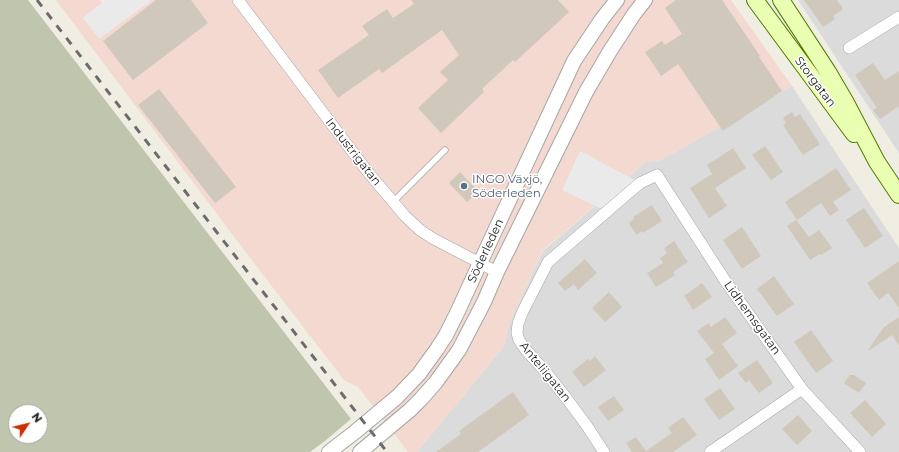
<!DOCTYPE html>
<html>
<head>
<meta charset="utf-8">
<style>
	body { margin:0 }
	#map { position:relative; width:899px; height:452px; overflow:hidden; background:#f0eee3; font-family:Montserrat,sans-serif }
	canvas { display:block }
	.north { position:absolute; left:8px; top:404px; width:40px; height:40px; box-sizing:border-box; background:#fff; border:1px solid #a5a5a5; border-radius:50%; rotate:55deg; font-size:11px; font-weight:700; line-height:16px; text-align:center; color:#1e1e1e }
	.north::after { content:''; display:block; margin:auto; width:14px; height:18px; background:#cc2e00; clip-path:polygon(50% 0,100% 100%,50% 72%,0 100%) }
</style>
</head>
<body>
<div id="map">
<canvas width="899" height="452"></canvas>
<div class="north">N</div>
</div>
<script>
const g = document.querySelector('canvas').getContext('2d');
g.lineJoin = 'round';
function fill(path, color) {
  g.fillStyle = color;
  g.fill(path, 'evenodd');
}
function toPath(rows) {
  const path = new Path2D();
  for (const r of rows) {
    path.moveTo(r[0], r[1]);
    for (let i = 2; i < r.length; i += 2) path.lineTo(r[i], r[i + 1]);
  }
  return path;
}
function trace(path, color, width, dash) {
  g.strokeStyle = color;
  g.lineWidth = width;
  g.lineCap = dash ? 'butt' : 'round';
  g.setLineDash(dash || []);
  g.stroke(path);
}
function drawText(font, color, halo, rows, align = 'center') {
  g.font = font + ' Montserrat,sans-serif';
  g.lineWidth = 3;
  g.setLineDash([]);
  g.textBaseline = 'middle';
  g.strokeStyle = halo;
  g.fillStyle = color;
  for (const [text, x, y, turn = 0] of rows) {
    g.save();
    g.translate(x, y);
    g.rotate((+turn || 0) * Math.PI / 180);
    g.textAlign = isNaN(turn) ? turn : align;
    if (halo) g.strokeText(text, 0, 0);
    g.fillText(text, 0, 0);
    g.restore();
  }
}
const residential = toPath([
	[798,0,899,0,899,153,889,138],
	[792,86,899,248,899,452,417,452,504,346,509,323,543,251,646,162,661,160]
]);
const commercial = toPath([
	[56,0,100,0,102,3,83,18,100,38,152,0,731,0,792,86,661,160,646,162,543,250,509,323,504,346,417,452,408,452,358,387,344,380,244,250]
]);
const construction = toPath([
	[0,0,28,0,351,419,325,441,310,452,0,452],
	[16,412,40,412,40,436,16,436]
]);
const parking = toPath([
	[106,0,152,0,99,38,83,18],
	[580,151,640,183,606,211,562,190]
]);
const building = toPath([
	[156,0,191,0,208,23,133,80,103,41],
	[411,0,558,0,569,12,515,62,513,60,482,89,484,92,441,133,418,108,448,80,440,72,459,55,442,30,382,73,379,69,338,98,318,70,369,35,362,26,387,9,393,18,414,4],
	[676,0,722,0,760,56,759,57,782,91,723,131,678,64,661,76,645,52,662,41,665,45,682,34,665,8],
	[804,0,837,0,843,9,833,16,835,19,823,27],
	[873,63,885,80,899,71,899,106,880,119,873,110,877,108,855,75],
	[159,89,236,187,215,203,138,105],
	[792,112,795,117,800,114,820,144,803,155,783,125,786,123,783,118],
	[765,146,783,172,771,180,752,155],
	[733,148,746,168,715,188,727,206,709,218,690,188,712,174,707,165],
	[836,168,851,190,833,202,839,210,830,216,821,203,797,220,785,202],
	[460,172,478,191,467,202,449,183],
	[652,205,662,221,643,233,642,231,636,235,629,223,634,219,633,217],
	[864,208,883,236,865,248,846,220],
	[796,220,809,237,819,230,832,248,821,255,820,254,810,260,787,226],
	[742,227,761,256,742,269,723,240],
	[674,241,688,262,673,272,675,275,656,287,647,273,663,263,660,258,667,253,664,248],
	[585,259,597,273,578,290,574,284,565,291,558,283],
	[899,261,899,308,888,293,879,300,867,283],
	[774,276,794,304,777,316,757,289],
	[702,283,712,297,693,310,684,296],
	[609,292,622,307,605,322,592,308],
	[725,317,737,333,722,344,738,366,719,380,705,359,714,353,697,331,709,323,711,327],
	[899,317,899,346,892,335,868,351,868,350,884,327],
	[811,330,833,361,816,373,794,342],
	[595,356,606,370,584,387,572,372,588,359,590,361],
	[757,360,773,383,759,393,749,380,746,383,738,373],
	[850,375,854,375,866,383,859,393,844,383],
	[720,388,735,409,719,420,704,399],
	[513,392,529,415,478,452,436,452,461,434,459,431],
	[614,396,624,410,608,421,598,407],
	[865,400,886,424,872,437,850,413],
	[798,415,812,431,797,445,782,429],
	[683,417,697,435,673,452,632,452,626,443,636,437,646,451,672,433,668,428]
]);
const service = toPath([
	[393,202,445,150]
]);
const minor = toPath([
	[238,0,367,171,405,216,420,230,432,238,497,272],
	[849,48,899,17],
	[604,452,587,426,567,399,545,371,525,349,519,340,517,333,518,324,522,313,548,262,640,183,657,175,726,282,802,389,860,452],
	[710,452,802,389]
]);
const tertiary = toPath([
	[329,452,355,432,397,397,419,374,437,349,446,335,457,313,480,263,574,61,602,19,617,0],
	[360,452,410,410,421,399,436,382,459,350,484,302,497,272,586,92,610,51,634,14,645,0]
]);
const secondary = toPath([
	[755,0,854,134],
	[781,0,828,72,845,101,877,162,899,195]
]);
const rail = toPath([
	[37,0,387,452]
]);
const markers = [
	[464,186,4,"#5c6f8a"]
];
const streetNames = [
	["Storgatan",815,82,53],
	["Industrigatan",353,152,52],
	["Söderleden",486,251,-65],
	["Lidhemsgatan",752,318,54],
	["Anteliigatan",545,372,51]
];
const serviceNames = [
	["INGO Växjö,",472,179],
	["Söderleden",472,193]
];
fill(residential, '#dcdbdb');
fill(commercial, '#f3d9d0');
fill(construction, '#c0c5ad');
fill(parking, '#eaeaea');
fill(building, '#d0c9bb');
trace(service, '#a5a5a5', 7);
trace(minor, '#a5a5a5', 12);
trace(tertiary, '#a5a5a5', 16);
trace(secondary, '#517a00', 18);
trace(service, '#fff', 5.5);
trace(minor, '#fff', 11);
trace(tertiary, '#fff', 14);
trace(secondary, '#eaffb2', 16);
trace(rail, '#6c6c6c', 3, [8, 8]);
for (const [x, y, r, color] of markers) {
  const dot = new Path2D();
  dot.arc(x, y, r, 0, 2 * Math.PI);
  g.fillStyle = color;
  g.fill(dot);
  trace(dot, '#fff', 1.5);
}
drawText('12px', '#1e1e1e', '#fff', streetNames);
drawText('12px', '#4e5e75', '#fff', serviceNames, 'left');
</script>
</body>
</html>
